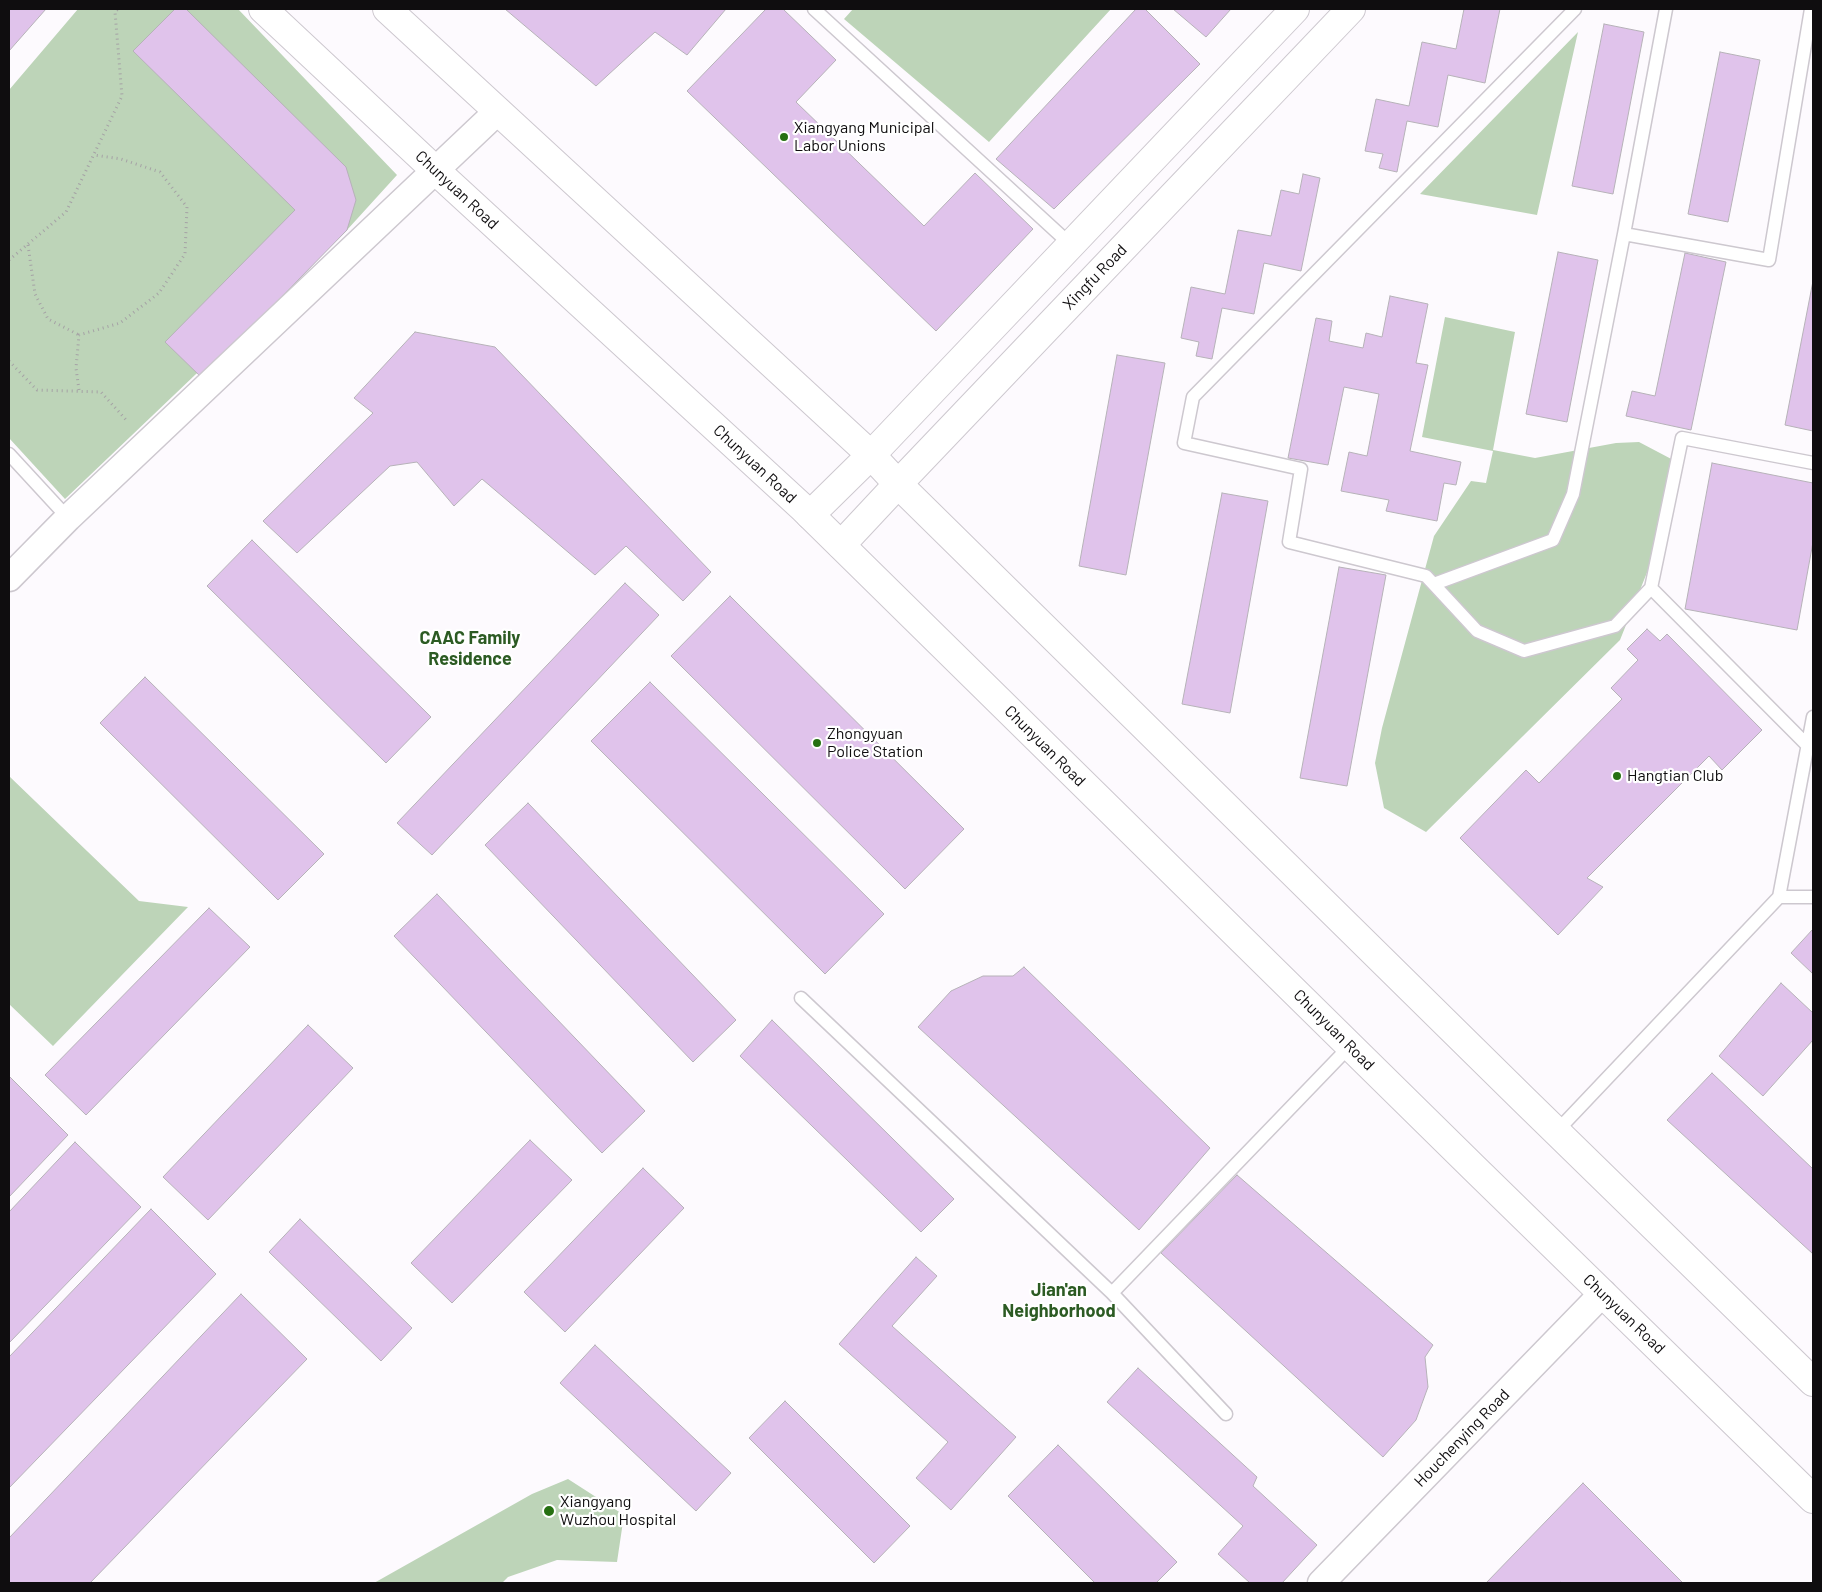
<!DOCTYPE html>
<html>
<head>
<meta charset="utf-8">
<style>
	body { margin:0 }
	#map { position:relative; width:1822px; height:1592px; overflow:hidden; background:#fdfafe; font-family:Barlow,sans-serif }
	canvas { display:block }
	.frame { position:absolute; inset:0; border:10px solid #0f0d0f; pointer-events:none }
</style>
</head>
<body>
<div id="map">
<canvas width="1822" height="1592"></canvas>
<div class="frame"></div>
</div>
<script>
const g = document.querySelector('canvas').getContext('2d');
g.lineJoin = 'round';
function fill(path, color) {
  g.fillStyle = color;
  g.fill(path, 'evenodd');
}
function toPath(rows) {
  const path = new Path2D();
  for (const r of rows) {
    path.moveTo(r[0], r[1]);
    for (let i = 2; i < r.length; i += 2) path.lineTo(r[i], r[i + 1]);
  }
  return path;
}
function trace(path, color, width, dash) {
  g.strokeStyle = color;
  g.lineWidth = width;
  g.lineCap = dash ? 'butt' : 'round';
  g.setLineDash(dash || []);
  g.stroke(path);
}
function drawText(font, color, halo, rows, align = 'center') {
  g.font = font + ' Barlow,sans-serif';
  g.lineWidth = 4.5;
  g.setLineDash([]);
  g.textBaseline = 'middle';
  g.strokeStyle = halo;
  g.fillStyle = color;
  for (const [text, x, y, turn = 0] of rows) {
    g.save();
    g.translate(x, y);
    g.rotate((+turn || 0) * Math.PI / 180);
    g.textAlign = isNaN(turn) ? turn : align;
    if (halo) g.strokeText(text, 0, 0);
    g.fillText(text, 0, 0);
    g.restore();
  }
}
const green = toPath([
	[78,9,238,9,397,175,347,230,65,499,9,438,9,90],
	[853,9,1111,9,989,142,844,19],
	[1578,32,1537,215,1420,194],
	[1445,317,1515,332,1493,450,1535,458,1616,443,1639,442,1677,462,1662,535,1620,640,1426,832,1384,808,1375,763,1382,728,1434,536,1471,481,1486,483,1493,451,1422,437],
	[9,776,139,901,188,907,53,1046,9,1004],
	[568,1479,624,1515,617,1562,557,1560,508,1577,502,1583,374,1583,532,1494]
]);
const building = toPath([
	[9,9,46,9,9,51,9,9],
	[175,9,186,9,346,167,356,200,347,230,202,378,165,342,295,210,133,51,175,9],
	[505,9,726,9,687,55,655,32,596,86,505,9],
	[766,9,783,9,836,60,796,102,924,226,975,173,1033,229,936,331,687,91,766,9],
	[1136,9,1145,9,1200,64,1054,209,996,159,1136,9],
	[1173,9,1231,9,1206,37,1173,9],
	[1464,9,1500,9,1485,83,1448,75,1438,127,1407,121,1397,172,1379,168,1383,154,1365,151,1376,99,1409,106,1422,42,1456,49,1464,9],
	[1604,24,1644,32,1613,194,1572,186,1604,24],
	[1720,52,1760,60,1728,222,1688,214,1720,52],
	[1303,174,1320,178,1301,271,1264,263,1254,314,1222,308,1212,359,1196,356,1199,342,1181,338,1191,287,1225,294,1238,230,1271,236,1281,190,1299,194,1303,174],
	[1558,252,1598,260,1567,422,1526,414,1558,252],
	[1685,253,1726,262,1691,430,1626,416,1632,391,1655,396,1685,253],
	[1813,281,1813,431,1785,425,1813,281],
	[1390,296,1428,304,1416,363,1428,365,1410,451,1461,462,1456,485,1444,483,1437,521,1386,511,1389,500,1341,491,1349,452,1367,456,1379,394,1344,387,1328,465,1288,458,1316,318,1332,321,1329,341,1363,348,1366,333,1382,337,1390,296],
	[415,332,495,347,711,572,683,601,626,546,595,575,482,479,454,506,417,462,390,466,297,553,263,521,373,413,354,398,415,332],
	[1117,355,1165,363,1126,575,1079,566,1117,355],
	[1712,463,1813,483,1813,542,1797,630,1685,609,1712,463],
	[1222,493,1268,501,1230,713,1182,704,1222,493],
	[252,540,431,717,386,763,207,586,252,540],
	[1339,567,1386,575,1347,786,1300,778,1339,567],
	[625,583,659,615,432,855,397,823,625,583],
	[730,596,964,829,905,889,671,656,730,596],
	[1647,629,1660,641,1667,634,1762,730,1722,770,1709,756,1587,878,1603,887,1558,935,1460,838,1526,770,1539,783,1622,699,1611,688,1638,660,1627,649,1647,629],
	[145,677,324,854,278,900,100,723,145,677],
	[650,682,884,914,825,974,591,741,650,682],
	[528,803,736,1020,693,1062,485,845,528,803],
	[437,894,645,1111,602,1153,394,936,437,894],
	[209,908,250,947,86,1115,45,1075,209,908],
	[1813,929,1813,974,1791,953,1813,929],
	[1024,967,1210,1148,1139,1230,918,1027,951,991,983,976,1013,976,1024,967],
	[1781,983,1813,1013,1813,1040,1763,1096,1719,1056,1781,983],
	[772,1020,954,1199,921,1232,740,1056,772,1020],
	[308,1025,353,1068,208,1220,163,1177,308,1025],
	[1712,1073,1813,1169,1813,1254,1667,1120,1712,1073],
	[9,1076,68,1135,9,1197,9,1076],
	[530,1140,572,1180,452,1303,411,1263,530,1140],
	[75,1142,141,1207,9,1343,9,1212,75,1142],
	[643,1168,684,1208,565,1332,524,1292,643,1168],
	[1237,1175,1433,1345,1425,1357,1428,1387,1416,1420,1383,1457,1161,1253,1237,1175],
	[151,1209,216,1274,9,1488,9,1357,151,1209],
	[300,1219,412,1328,381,1361,269,1252,300,1219],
	[916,1257,937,1276,892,1326,1016,1437,951,1510,916,1478,948,1442,839,1344,916,1257],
	[241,1294,307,1359,90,1583,9,1583,9,1538,241,1294],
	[595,1345,731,1473,696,1511,560,1383,595,1345],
	[1138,1368,1257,1477,1253,1486,1317,1545,1282,1583,1250,1583,1218,1554,1243,1526,1107,1402,1138,1368],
	[785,1401,910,1526,874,1563,749,1438,785,1401],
	[1058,1445,1177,1562,1156,1583,1095,1583,1008,1496,1058,1445],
	[1583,1483,1683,1583,1562,1583,1561,1582,1559,1583,1486,1583,1583,1483]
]);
const path = toPath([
	[28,245,35,294,48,319,79,335],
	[9,260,66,212,122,96,115,12,118,9],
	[9,361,37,390,101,392,128,422],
	[79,390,76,368,79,335,120,323,159,293,185,254,187,207,160,172,121,159,94,155]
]);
const lane = toPath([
	[814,9,1071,245],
	[1575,9,1193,397,1184,443,1301,469,1289,542,1426,576,1477,631,1524,651,1615,626,1651,588,1808,746],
	[1666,9,1624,234,1769,260,1811,9],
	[9,454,68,518],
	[1434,584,1553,540,1573,494,1624,234],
	[1651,588,1682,438,1813,463],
	[1779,897,1813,897],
	[801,998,1112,1293,1350,1046],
	[1557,1131,1779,897,1813,717],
	[1112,1293,1226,1414]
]);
const street = toPath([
	[9,578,68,518,498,111],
	[1321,1583,1603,1293]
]);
const secondary = toPath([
	[810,515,871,455,1295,9],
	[841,545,898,484,1351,9]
]);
const primary = toPath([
	[263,9,435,170,804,509,1474,1168,1813,1499],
	[387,9,871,455,898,484,1523,1099,1813,1382]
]);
const markers = [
	[784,137,5,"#267012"],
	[817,743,5,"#267012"],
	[1617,776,5,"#267012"],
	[549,1511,6,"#267012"]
];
const poiNames = [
	["Xiangyang Municipal",794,128],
	["Labor Unions",794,146],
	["Zhongyuan",827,734],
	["Police Station",827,752],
	["Hangtian Club",1627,776],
	["Xiangyang",560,1502],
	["Wuzhou Hospital",560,1520]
];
const streetNames = [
	["Chunyuan Road",457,190,43],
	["Xingfu Road",1095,277,-46],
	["Chunyuan Road",755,464,43],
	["Chunyuan Road",1045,746,45],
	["Chunyuan Road",1334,1030,45],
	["Chunyuan Road",1624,1314,44],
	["Houchenying Road",1462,1438,-46]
];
const neighbourhoodNames = [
	["CAAC Family",470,638],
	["Residence",470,659],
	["Jian'an",1059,1290],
	["Neighborhood",1059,1311]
];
fill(green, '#bdd4b8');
fill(building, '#e0c3eb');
trace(building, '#b6b2b8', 1);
trace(lane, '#cdc8cf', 15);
trace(street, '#cdc8cf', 29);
trace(secondary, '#cdc8cf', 30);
trace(primary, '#cdc8cf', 30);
trace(path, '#a5a2a5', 3, [1, 4]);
trace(lane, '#fff', 12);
trace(street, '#fff', 26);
trace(secondary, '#fff', 28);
trace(primary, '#fff', 28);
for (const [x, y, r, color] of markers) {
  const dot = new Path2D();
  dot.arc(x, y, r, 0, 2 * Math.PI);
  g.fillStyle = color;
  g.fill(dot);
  trace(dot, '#fff', 2);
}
drawText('16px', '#0f0d0f', '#fff', poiNames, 'left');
drawText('16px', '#0f0d0f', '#fff', streetNames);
drawText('bold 18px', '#2c5b23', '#fff', neighbourhoodNames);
</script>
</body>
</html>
